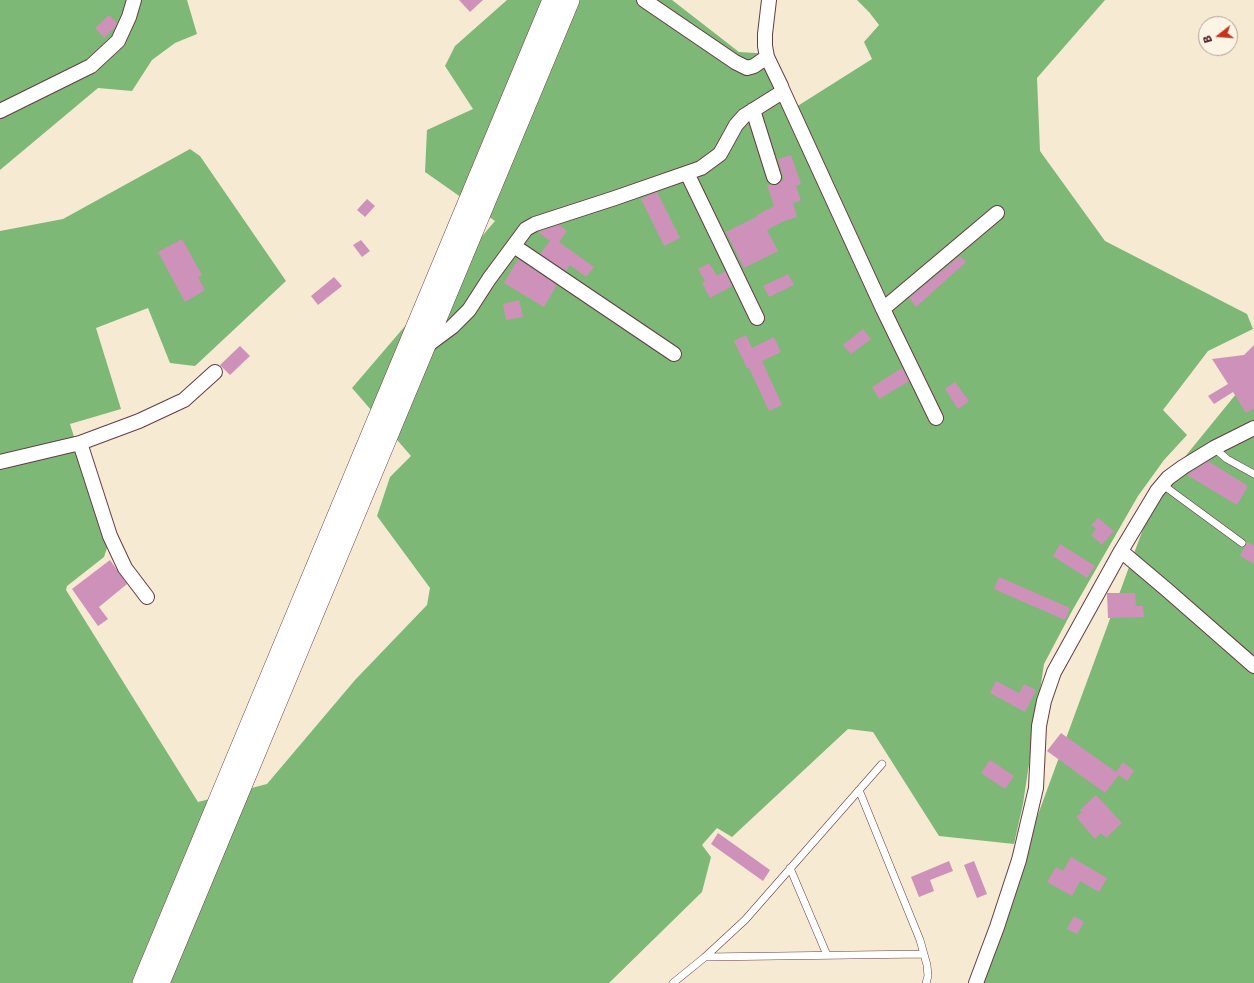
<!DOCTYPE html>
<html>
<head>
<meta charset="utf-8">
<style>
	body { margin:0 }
	#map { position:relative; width:1254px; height:983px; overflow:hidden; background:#f7ead2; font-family:"Playpen Sans",sans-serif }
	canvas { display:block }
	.north { position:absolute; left:1198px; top:16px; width:40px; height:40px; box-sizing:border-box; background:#fcf5e5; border:1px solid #b59f9b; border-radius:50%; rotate:253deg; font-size:11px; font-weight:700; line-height:16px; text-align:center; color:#4a1f2b }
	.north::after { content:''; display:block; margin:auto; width:14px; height:18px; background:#c8321e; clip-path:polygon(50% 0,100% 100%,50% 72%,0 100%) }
</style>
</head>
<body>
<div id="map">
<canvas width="1254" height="983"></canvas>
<div class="north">B</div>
</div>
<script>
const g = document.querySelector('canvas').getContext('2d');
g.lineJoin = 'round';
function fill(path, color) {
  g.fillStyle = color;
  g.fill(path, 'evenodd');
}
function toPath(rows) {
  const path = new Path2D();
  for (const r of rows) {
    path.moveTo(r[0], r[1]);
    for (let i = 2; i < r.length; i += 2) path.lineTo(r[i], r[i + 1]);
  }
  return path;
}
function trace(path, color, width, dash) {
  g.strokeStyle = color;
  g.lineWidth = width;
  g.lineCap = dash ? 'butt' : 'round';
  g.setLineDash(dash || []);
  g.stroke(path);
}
const forest = toPath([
	[0,0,187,0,197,34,175,43,152,60,132,91,98,88,0,170],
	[507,0,672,0,739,52,772,54,796,107,872,59,864,42,879,25,869,12,857,0,1105,0,1037,78,1040,151,1105,241,1247,314,1253,329,1208,351,1163,410,1187,435,1164,460,1138,496,1072,611,1044,664,1023,804,1014,844,939,836,873,732,848,729,732,837,717,828,702,845,711,857,702,892,609,983,0,983,0,231,63,219,190,149,200,156,286,281,195,366,170,363,148,308,96,328,121,409,70,424,108,545,104,557,67,586,66,590,198,802,267,784,355,680,427,605,430,588,377,516,390,477,411,456,352,388,495,221,425,172,427,130,473,109,445,66,455,46],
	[1254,372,1254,983,976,983,1157,491]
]);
const building = toPath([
	[459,0,483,0,470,12],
	[109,15,117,23,115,27,104,38,95,28],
	[791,155,801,184,796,186,801,201,793,203,797,217,784,221,767,230,778,251,744,268,726,232,758,216,757,215,774,206,767,185,777,185,784,179,778,159],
	[657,192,680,238,664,246,641,199],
	[367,199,375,206,365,217,357,210],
	[559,225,567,231,559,242,594,267,586,277,570,265,566,271,540,254,550,241,538,232],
	[182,239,202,275,198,277,205,290,185,302,158,252],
	[361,240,370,251,362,257,353,245],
	[960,256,966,262,916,307,909,298],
	[518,259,557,285,544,307,504,283],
	[709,263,717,276,725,271,732,286,710,298,702,283,705,281,698,269],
	[788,274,794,285,769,297,763,286],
	[334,277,342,286,318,305,311,296],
	[519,300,523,317,506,320,503,304],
	[863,329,871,339,851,354,843,345],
	[746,335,752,348,774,337,781,352,762,361,782,405,769,411,749,368,747,368,734,341],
	[1254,345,1254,408,1246,413,1233,392,1214,404,1208,396,1228,384,1212,359,1244,355],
	[240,346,250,356,230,375,220,365],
	[902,368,909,381,879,399,872,387],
	[955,382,969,401,958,409,945,389],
	[1208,461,1248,486,1237,505,1187,475],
	[1098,518,1114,531,1102,545,1091,535,1096,529,1091,525],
	[1247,542,1254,546,1254,564,1240,556],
	[1060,544,1095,566,1087,578,1053,556],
	[110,560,127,584,99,607,108,619,98,626,72,589],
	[999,577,1070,608,1065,620,994,589],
	[1107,593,1135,593,1136,606,1143,606,1144,617,1108,618],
	[996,681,1019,693,1024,684,1036,690,1025,712,990,693],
	[1061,733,1116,772,1123,762,1134,771,1127,781,1119,775,1105,793,1047,751],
	[990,760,1014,776,1005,789,981,773],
	[1096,795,1122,823,1106,838,1101,833,1095,839,1076,817,1082,812,1080,810],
	[718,833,770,870,763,881,711,844],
	[1071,857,1107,878,1099,892,1080,881,1072,896,1047,882,1056,867,1063,871],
	[949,861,953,871,930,880,934,891,919,897,911,877],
	[974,861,987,894,977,898,964,865],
	[1074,916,1084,922,1077,934,1067,929]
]);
const lane = toPath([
	[1214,448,1227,459,1254,474],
	[1163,485,1242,543],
	[859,790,920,940,927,965,928,976,926,983],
	[790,868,827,955],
	[705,957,924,954],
	[673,983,705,957,745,920,882,764]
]);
const street = toPath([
	[644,0,735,62,747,68,754,66,767,57],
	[782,89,883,309,936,418],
	[753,110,774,177],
	[0,111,91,66,118,41,129,17,134,0],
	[687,173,757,318],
	[514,246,674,354],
	[883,309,997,213],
	[425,347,452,327,469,310,489,279,526,229,535,224,615,198,701,168,720,154,736,125,744,116,779,94,782,89,781,86,767,57,765,46,765,34,769,0],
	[80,443,110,536,125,568,147,597],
	[0,462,80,443,139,421,184,400,215,372],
	[1121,551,1166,589,1254,666],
	[976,983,997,927,1019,860,1036,788,1039,726,1044,701,1054,672,1121,551,1157,491,1168,478,1183,467,1214,448,1254,428]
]);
const secondary = toPath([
	[142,983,552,0],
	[160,983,570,0]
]);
fill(forest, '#7eb876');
fill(building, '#ce91ba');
trace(lane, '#643d44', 8);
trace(street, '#643d44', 16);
trace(secondary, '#643d44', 20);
trace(lane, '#fff', 7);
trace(street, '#fff', 14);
trace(secondary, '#fff', 19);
</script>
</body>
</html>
